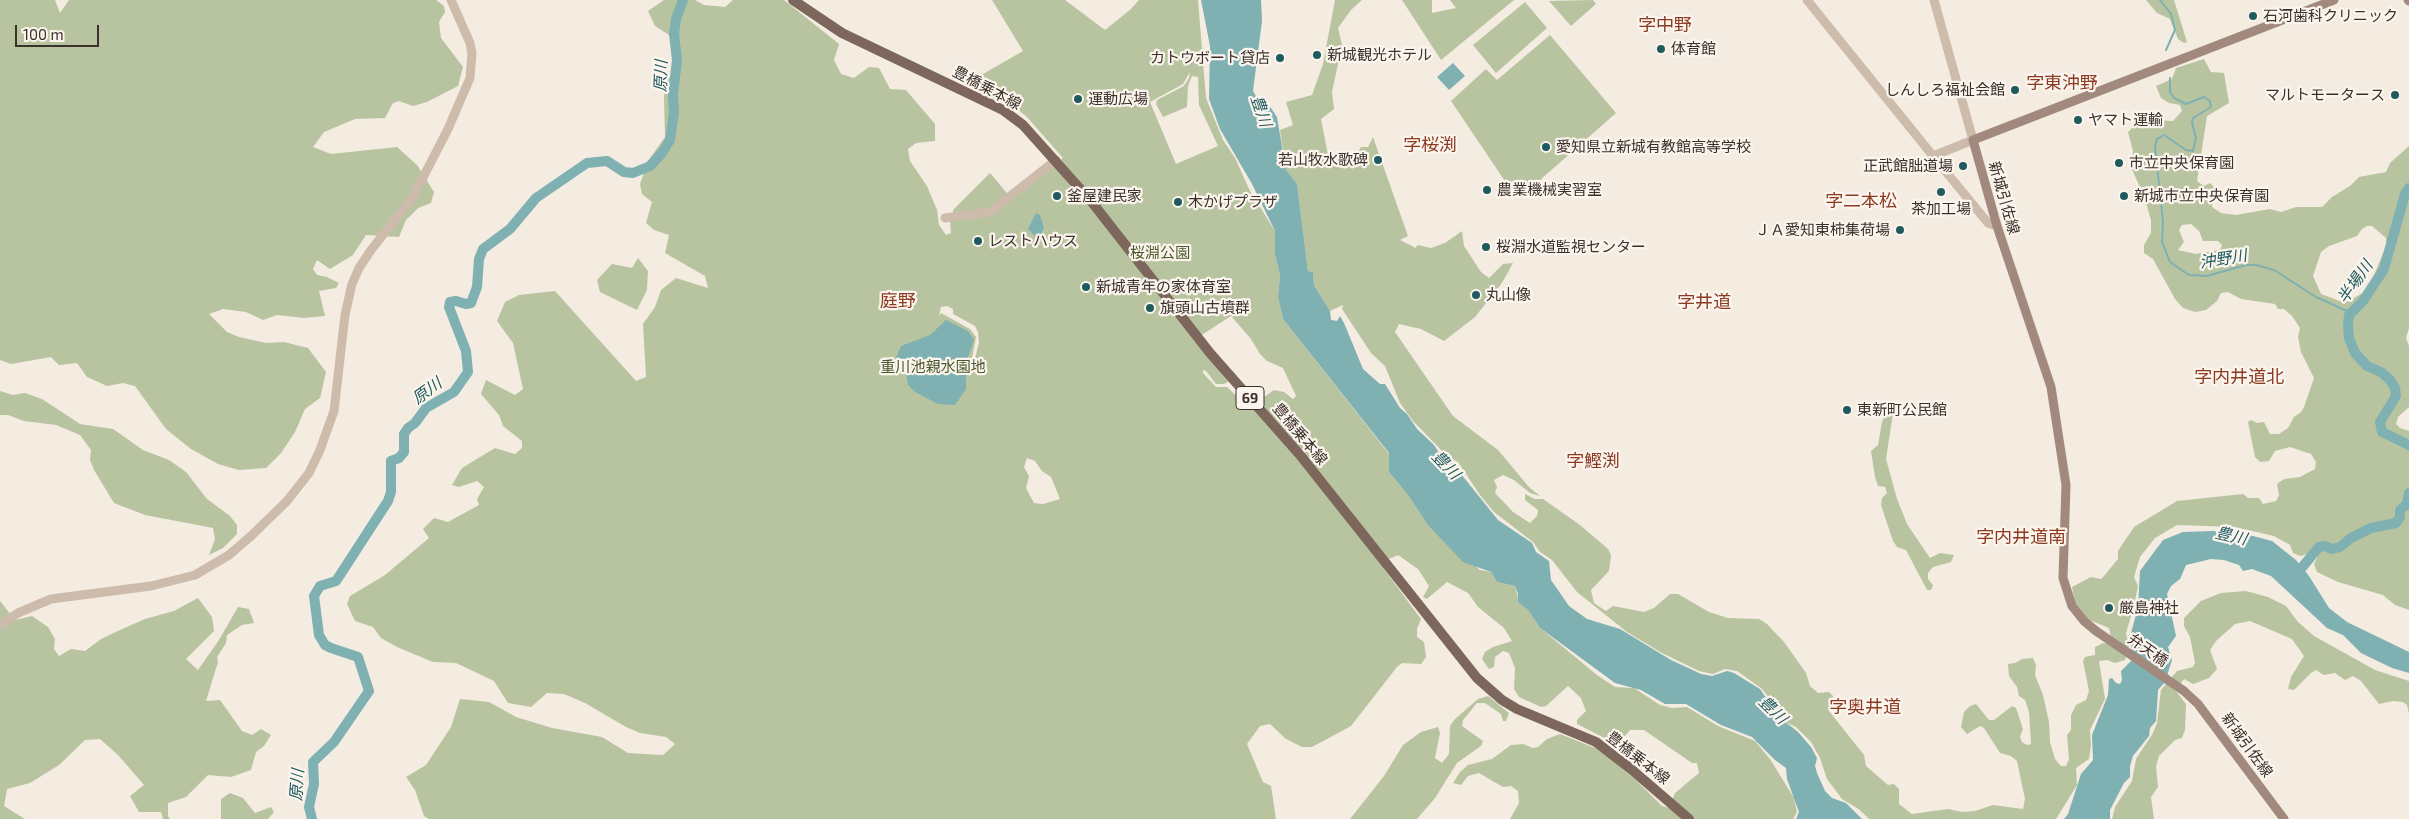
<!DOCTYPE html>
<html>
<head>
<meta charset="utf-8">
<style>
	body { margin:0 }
	#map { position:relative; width:2409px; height:819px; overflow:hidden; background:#f4ebe1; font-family:"Exo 2",sans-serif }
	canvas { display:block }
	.scale { position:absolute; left:15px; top:25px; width:84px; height:22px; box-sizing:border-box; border:2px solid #3b302b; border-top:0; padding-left:6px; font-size:15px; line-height:18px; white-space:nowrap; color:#3b302b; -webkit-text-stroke:4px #fbf5ee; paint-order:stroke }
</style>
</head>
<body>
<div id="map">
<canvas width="2409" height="819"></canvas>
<div class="scale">100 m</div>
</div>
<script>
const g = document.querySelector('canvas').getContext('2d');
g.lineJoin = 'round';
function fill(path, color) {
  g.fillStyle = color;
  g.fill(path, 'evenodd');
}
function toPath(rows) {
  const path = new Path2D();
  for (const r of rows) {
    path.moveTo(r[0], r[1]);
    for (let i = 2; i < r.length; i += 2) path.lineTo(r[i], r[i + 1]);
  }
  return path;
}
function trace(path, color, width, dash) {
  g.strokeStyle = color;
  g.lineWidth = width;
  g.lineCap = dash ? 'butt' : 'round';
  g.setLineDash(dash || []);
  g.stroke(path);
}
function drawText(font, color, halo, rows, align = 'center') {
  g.font = font + ' "Exo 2","Noto Sans JP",sans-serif';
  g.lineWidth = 4.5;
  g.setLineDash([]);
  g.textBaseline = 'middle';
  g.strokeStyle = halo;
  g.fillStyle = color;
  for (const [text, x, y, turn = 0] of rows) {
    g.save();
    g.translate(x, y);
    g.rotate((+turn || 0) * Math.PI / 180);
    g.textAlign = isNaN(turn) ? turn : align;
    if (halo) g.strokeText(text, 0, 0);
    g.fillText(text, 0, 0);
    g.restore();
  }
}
const green = toPath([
	[0,0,55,0,60,13,69,0,436,0,444,6,445,12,439,22,441,38,463,67,458,86,427,102,413,106,399,101,393,103,385,118,355,119,324,132,313,147,331,154,397,147,417,165,434,192,431,203,418,208,406,220,399,237,366,235,353,255,330,269,317,260,313,269,317,275,327,277,339,283,336,288,319,291,325,316,304,318,277,315,263,320,246,312,223,309,209,314,227,332,239,337,266,343,284,342,308,348,326,372,320,398,305,409,295,432,281,453,266,468,239,470,218,464,191,449,166,429,135,386,123,383,107,386,87,377,77,363,59,365,51,357,11,364,0,360],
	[664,0,695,0,704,5,725,7,733,0,784,0,839,44,834,60,841,74,854,78,869,67,879,68,890,89,906,90,935,124,935,141,916,143,908,149,910,161,927,186,937,210,939,225,946,235,951,233,950,221,954,219,953,210,990,173,1011,198,1063,158,1026,116,1013,106,984,95,977,85,976,78,1023,51,992,0,1065,0,1105,30,1131,9,1139,0,1198,0,1206,98,1223,140,1235,158,1250,191,1275,231,1275,255,1280,275,1278,297,1283,319,1389,454,1389,472,1408,495,1427,524,1480,570,1491,572,1497,582,1515,586,1519,602,1528,610,1540,628,1597,675,1615,687,1634,688,1660,705,1672,708,1687,707,1718,726,1755,741,1770,759,1794,798,1797,812,1793,819,1510,819,1519,803,1518,791,1511,786,1503,787,1479,773,1468,776,1461,785,1453,783,1460,772,1468,765,1492,759,1511,745,1523,744,1533,748,1538,747,1547,739,1560,734,1595,748,1611,759,1637,781,1662,806,1669,808,1675,793,1699,773,1697,763,1692,763,1644,730,1630,730,1624,737,1614,743,1577,724,1577,720,1586,711,1581,698,1568,686,1546,706,1541,707,1519,697,1514,689,1515,668,1509,653,1503,651,1495,657,1494,667,1489,669,1482,659,1485,652,1493,647,1512,641,1504,628,1478,607,1468,593,1447,582,1427,599,1423,597,1429,586,1418,569,1398,555,1389,559,1384,569,1421,619,1417,629,1417,637,1424,642,1426,657,1421,664,1402,663,1397,667,1351,726,1312,747,1302,747,1286,739,1270,724,1260,726,1247,744,1263,782,1271,786,1276,819,429,819,424,816,415,790,406,777,426,765,451,727,460,699,489,702,516,717,552,728,602,737,628,753,663,755,675,744,666,737,640,733,626,727,585,703,564,694,547,693,531,707,508,703,494,681,456,663,433,662,397,647,381,638,373,627,355,621,347,604,350,596,385,575,429,538,423,529,434,518,448,522,479,505,477,499,484,487,477,481,459,487,452,485,462,468,495,448,515,454,522,448,522,441,503,426,499,415,481,394,486,380,515,395,523,389,513,343,497,321,505,302,519,295,555,291,636,381,646,377,643,324,655,307,661,290,676,278,708,288,705,276,665,253,669,235,654,230,646,223,652,202,642,194,640,184,648,161,665,137,664,97,666,81,677,71,678,51,669,35,655,26,648,11],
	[1190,72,1189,78,1184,86,1157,100,1156,104,1163,117,1187,107,1188,86,1192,76,1198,77,1199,105,1218,146,1176,164,1150,102,1183,84],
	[947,306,953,309,953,314,975,326,978,332,979,343,974,362,971,364,976,337,970,329,941,313,939,316,941,307],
	[1231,316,1251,339,1260,354,1267,361,1283,368,1296,396,1293,399,1284,392,1274,390,1249,408,1227,387,1216,387,1203,373,1203,370,1206,371,1216,384,1224,384,1230,381,1194,340],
	[1027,458,1035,461,1042,471,1051,477,1060,499,1043,504,1034,503,1026,488,1029,476,1024,467],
	[1335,0,1362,0,1351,10,1338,28,1342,45,1332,92,1334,109,1321,119,1328,155,1354,159,1361,147,1368,147,1373,137,1408,236,1400,240,1414,247,1414,249,1418,245,1431,248,1445,243,1462,231,1464,246,1481,272,1489,278,1503,264,1513,263,1502,283,1475,317,1444,341,1421,329,1399,324,1395,332,1453,416,1498,450,1529,487,1540,496,1530,493,1514,480,1503,475,1494,480,1497,487,1495,493,1513,512,1530,523,1537,516,1538,510,1525,500,1525,494,1535,499,1543,499,1580,525,1608,549,1611,555,1609,571,1591,590,1594,603,1606,611,1613,606,1644,612,1654,608,1670,594,1678,594,1709,612,1728,618,1759,619,1767,624,1784,642,1806,673,1810,686,1818,693,1829,692,1833,696,1833,705,1829,711,1864,755,1866,766,1888,785,1894,784,1899,789,1899,804,1912,814,1948,809,1962,812,1975,811,1993,805,2023,809,2025,799,2017,761,2011,756,2000,753,1984,728,1980,726,1967,734,1961,727,1964,712,1970,706,1976,704,1989,720,1994,720,2012,706,2016,708,2023,729,2020,737,2022,742,2027,745,2031,744,2029,712,2025,700,2019,696,2017,687,2009,676,2008,664,2015,663,2022,659,2033,658,2036,665,2035,675,2043,695,2049,722,2050,742,2055,759,2061,766,2066,766,2069,759,2067,735,2071,730,2071,715,2076,705,2086,700,2089,691,2083,661,2085,657,2095,655,2095,647,2103,643,2108,644,2111,636,2109,628,2087,619,2075,603,2072,587,2091,577,2101,579,2104,576,2118,559,2118,551,2134,527,2177,501,2243,494,2248,498,2259,498,2263,504,2276,501,2279,495,2277,484,2284,479,2300,477,2315,469,2316,462,2311,454,2290,447,2275,451,2269,461,2260,462,2255,457,2248,422,2251,420,2257,423,2264,422,2270,434,2279,434,2288,428,2294,417,2301,412,2304,407,2314,378,2301,352,2298,337,2300,328,2292,316,2284,309,2278,309,2275,304,2241,299,2228,292,2221,293,2217,301,2206,310,2195,312,2183,308,2175,299,2153,259,2144,253,2144,245,2151,233,2151,220,2146,203,2140,199,2137,193,2139,185,2131,167,2133,151,2128,132,2137,123,2149,118,2154,120,2173,121,2182,111,2180,105,2169,103,2161,98,2156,86,2172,79,2176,68,2204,59,2211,72,2224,73,2229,103,2207,116,2197,181,2204,186,2210,183,2216,189,2213,197,2212,207,2221,213,2236,215,2270,209,2281,212,2296,207,2322,207,2332,197,2350,186,2359,177,2386,172,2390,163,2409,146,2409,328,2406,338,2409,346,2409,407,2398,417,2396,424,2400,428,2409,431,2409,610,2395,605,2383,595,2338,582,2317,572,2314,564,2319,554,2315,552,2300,556,2293,553,2290,545,2274,536,2235,527,2177,525,2155,538,2140,557,2134,577,2138,586,2134,606,2126,633,2129,648,2125,660,2115,663,2107,660,2099,661,2105,699,2090,730,2091,745,2089,759,2076,768,2077,785,2056,819,1869,819,1860,810,1842,799,1827,779,1820,758,1811,742,1796,727,1787,723,1775,710,1772,701,1761,688,1737,671,1725,669,1713,674,1699,671,1662,653,1627,632,1577,592,1552,560,1540,552,1533,542,1494,512,1480,495,1458,462,1448,457,1413,421,1400,403,1385,366,1371,353,1342,309,1343,305,1330,311,1314,285,1313,272,1308,271,1297,185,1286,170,1280,130,1293,125,1286,102,1312,95,1323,64],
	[2191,224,2199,231,2203,241,2218,241,2222,245,2220,250,2196,254,2178,250,2184,242,2179,230,2182,225],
	[2367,226,2372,226,2386,238,2386,246,2368,290,2345,303,2321,294,2313,276,2321,252,2329,246,2357,236,2362,229],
	[1402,0,1432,0,1432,13,1456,8,1450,0,1514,0,1441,60],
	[1593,0,1596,4,1571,26,1549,1],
	[2146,0,2174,0,2187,42,2184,43,2178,39,2170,19,2157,13],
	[1525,2,1547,28,1496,73,1473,45],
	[1550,35,1616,113,1523,195,1513,193,1451,101,1486,69,1497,80],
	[638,258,648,271,647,290,637,310,600,292,597,280,612,264,632,268],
	[0,391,13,395,25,393,42,399,80,424,113,429,143,450,169,460,186,472,207,499,230,516,237,525,237,534,223,548,209,555,215,539,213,528,145,515,114,503,94,470,90,460,91,450,80,435,56,425,24,421,8,415,0,415],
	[1892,407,1893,413,1886,459,1897,499,1907,524,1930,558,1940,553,1954,555,1951,562,1933,567,1928,573,1928,579,1933,585,1931,590,1927,590,1906,550,1897,547,1893,541,1881,505,1882,498,1887,493,1885,487,1878,486,1875,477,1871,451,1878,445,1882,422,1887,409],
	[2246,591,2268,597,2286,606,2298,622,2314,636,2375,670,2409,681,2409,714,2407,705,2403,702,2393,701,2379,704,2361,681,2353,676,2345,680,2335,673,2324,675,2316,670,2311,673,2294,690,2288,689,2291,677,2304,656,2292,639,2250,621,2235,624,2216,641,2210,650,2217,669,2209,678,2193,684,2184,679,2175,690,2186,704,2185,730,2182,738,2175,740,2159,756,2156,766,2158,787,2151,797,2154,819,2112,819,2115,807,2132,781,2136,759,2153,733,2157,723,2161,690,2177,671,2193,667,2195,663,2190,637,2184,626,2184,618,2201,601,2221,593],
	[198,598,212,617,214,631,186,659,198,670,219,640,238,607,249,609,254,623,242,625,227,635,226,643,217,657,218,662,206,701,220,700,242,731,252,735,261,729,271,735,264,746,256,752,251,770,231,777,208,775,186,797,168,803,168,816,170,819,163,819,161,812,139,812,130,796,144,785,118,755,100,739,85,740,59,765,30,783,7,789,4,806,25,819,0,819,0,601,15,620,32,616,48,627,55,639,54,649,59,656,71,649,85,651,101,639,120,630,145,619,174,611],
	[1488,696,1509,713,1506,721,1503,721,1501,714,1485,703,1477,703,1463,720,1462,726,1483,741,1481,746,1457,763,1435,798,1417,819,1350,819,1384,776,1403,745,1421,732,1438,727,1440,733,1435,758,1442,763,1449,754,1450,726,1455,719,1478,699],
	[230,793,243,798,255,813,271,807,274,812,268,819,221,819,221,799]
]);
const water = toPath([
	[1201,0,1261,0,1262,21,1253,91,1258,100,1271,108,1277,117,1286,170,1297,184,1308,271,1313,272,1314,285,1330,311,1331,320,1337,321,1340,316,1344,323,1363,369,1380,384,1385,384,1400,408,1407,414,1417,429,1434,445,1441,456,1455,464,1455,472,1461,474,1498,520,1532,543,1536,552,1549,561,1551,580,1569,606,1587,619,1620,629,1671,660,1701,674,1712,676,1727,671,1734,673,1760,689,1779,717,1798,732,1811,747,1817,758,1815,766,1817,773,1825,791,1832,798,1846,803,1862,819,1796,819,1799,812,1787,779,1786,768,1775,760,1752,737,1721,725,1686,704,1665,704,1641,690,1615,683,1540,628,1528,610,1518,602,1518,594,1515,586,1497,582,1491,572,1463,562,1427,524,1408,495,1389,472,1389,453,1283,319,1278,297,1280,275,1275,255,1275,231,1252,184,1220,129,1209,99,1210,46],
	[1453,63,1465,76,1449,90,1437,77],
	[1036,213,1040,215,1044,228,1038,239,1028,229],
	[946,320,968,331,974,340,966,363,966,389,955,405,938,404,915,392,908,385,906,373,896,358,901,346,930,335],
	[2214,531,2253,536,2272,541,2296,560,2309,576,2329,608,2347,622,2409,652,2409,673,2392,668,2361,653,2343,635,2327,628,2271,576,2252,569,2243,571,2239,565,2224,560,2211,559,2186,565,2180,579,2171,586,2167,594,2176,636,2168,647,2172,660,2165,682,2158,690,2156,721,2150,728,2149,736,2133,756,2130,766,2130,777,2124,783,2110,810,2110,819,2064,819,2068,814,2081,774,2093,760,2092,735,2108,695,2109,679,2112,678,2116,683,2120,684,2122,680,2121,671,2132,660,2131,633,2138,607,2140,571,2163,540,2183,532]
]);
const stream = toPath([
	[2160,0,2171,14,2175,30,2166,50],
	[2170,78,2170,92,2174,98,2186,104,2204,97,2210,101,2211,107,2193,118,2192,123,2196,138,2193,151,2186,150,2164,135,2157,139,2155,146,2163,222,2162,242,2170,262,2189,275,2207,276,2246,265,2256,265,2274,270,2316,297,2347,311,2349,315],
	[2407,504,2409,504]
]);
const river = toPath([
	[2409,188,2405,194,2384,269,2363,301,2349,315,2348,325,2349,338,2355,353,2367,366,2381,372,2390,380,2395,388,2396,396,2380,422,2382,432,2409,445],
	[2294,577,2319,547,2325,546,2332,549,2340,547,2351,538,2371,528,2396,523,2400,517,2400,510,2407,504,2409,493],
	[312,819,309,807,314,784,313,762,334,742,369,691,358,657,331,648,325,645,319,635,314,596,320,586,336,581,340,575,388,501,391,492,391,461,399,458,404,452,404,434,408,428,415,423,426,408,454,392,468,372,466,351,449,307,450,302,456,301,466,304,471,303,477,287,479,259,483,249,510,229,536,198,587,163,607,161,624,172,633,173,650,166,662,153,670,140,674,113,673,95,677,60,674,34,676,19,683,0]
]);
const tertiary = toPath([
	[1807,0,1933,156,1973,140,1934,0],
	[1933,156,1988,223,1997,226],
	[945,218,990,212,1056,160],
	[0,625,18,613,51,599,151,586,195,575,229,555,251,536,287,501,309,473,320,450,334,411,345,315,352,284,359,268,371,250,413,197,448,129,470,78,472,53,470,43,451,0]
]);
const secondary = toPath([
	[2408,0,2409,1],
	[2284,819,2198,704,2184,691,2096,631,2084,621,2072,606,2063,578,2066,485,2051,387,1997,226,1973,140,2334,0]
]);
const primary = toPath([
	[793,0,842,33,1003,110,1023,125,1091,201,1210,353,1300,455,1477,678,1502,700,1517,709,1596,742,1631,769,1689,819]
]);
const markers = [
	[2253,16,5,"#1f5a5e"],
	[1661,49,5,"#1f5a5e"],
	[1317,55,5,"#1f5a5e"],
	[1280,58,5,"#1f5a5e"],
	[2015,90,5,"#1f5a5e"],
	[2395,95,5,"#1f5a5e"],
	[1078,99,5,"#1f5a5e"],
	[2078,120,5,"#1f5a5e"],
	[1546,147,5,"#1f5a5e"],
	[1378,160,5,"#1f5a5e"],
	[2119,163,5,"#1f5a5e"],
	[1963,166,5,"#1f5a5e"],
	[1487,190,5,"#1f5a5e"],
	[1941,192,5,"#1f5a5e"],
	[1057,196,5,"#1f5a5e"],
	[2124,196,5,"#1f5a5e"],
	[1178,202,5,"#1f5a5e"],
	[1900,230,5,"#1f5a5e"],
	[978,241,5,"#1f5a5e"],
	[1486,247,5,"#1f5a5e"],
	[1086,287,5,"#1f5a5e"],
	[1476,295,5,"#1f5a5e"],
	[1150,308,5,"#1f5a5e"],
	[1847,410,5,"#1f5a5e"],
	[2109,608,5,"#1f5a5e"]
];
const shields = [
	[1250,398,28]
];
const shieldNames = [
	["69",1250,398]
];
const poiNames = [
	["石河歯科クリニック",2263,16],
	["体育館",1671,49],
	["新城観光ホテル",1327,55],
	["カトウボート貸店",1270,58,"right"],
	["しんしろ福祉会館",2005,90,"right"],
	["マルトモータース",2385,95,"right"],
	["運動広場",1088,99],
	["ヤマト運輸",2088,120],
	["愛知県立新城有教館高等学校",1556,147],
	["若山牧水歌碑",1368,160,"right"],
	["市立中央保育園",2129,163],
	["正武館朏道場",1953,166,"right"],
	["農業機械実習室",1497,190],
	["釜屋建民家",1067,196],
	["新城市立中央保育園",2134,196],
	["木かげプラザ",1188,202],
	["茶加工場",1941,209,"center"],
	["ＪＡ愛知東柿集荷場",1890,230,"right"],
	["レストハウス",988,241],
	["桜淵水道監視センター",1496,247],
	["新城青年の家体育室",1096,287],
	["丸山像",1486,295],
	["旗頭山古墳群",1160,308],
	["東新町公民館",1857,410],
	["厳島神社",2119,608]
];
const streetNames = [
	["豊橋乗本線",987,88,28],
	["新城引佐線",2004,198,74],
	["豊橋乗本線",1300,434,50],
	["弁天橋",2148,650,35],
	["新城引佐線",2247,745,54],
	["豊橋乗本線",1638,758,38]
];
const parkNames = [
	["桜淵公園",1160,253],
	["重川池親水園地",933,367]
];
const waterNames = [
	["原川",661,76,-88],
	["豊川",1261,111,71],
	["沖野川",2223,259,-9],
	["半場川",2355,282,-55],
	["原川",427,391,-36],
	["豊川",1446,465,46],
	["豊川",2231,536,13],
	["豊川",1773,710,44],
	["原川",297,785,-86]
];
const quarterNames = [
	["字中野",1665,25],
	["字東沖野",2062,83],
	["字桜渕",1430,145],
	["字二本松",1861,201],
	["庭野",898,301],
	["字井道",1704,302],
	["字内井道北",2239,377],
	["字鰹渕",1593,461],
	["字内井道南",2021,537],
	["字奥井道",1865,707]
];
fill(green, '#b8c4a0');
fill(water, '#7fb0b2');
trace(stream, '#7fb0b2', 2);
trace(river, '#7fb0b2', 10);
trace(tertiary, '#cdbbac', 9);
trace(secondary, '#a18a7d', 9);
trace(primary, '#7d675c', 10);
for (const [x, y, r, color] of markers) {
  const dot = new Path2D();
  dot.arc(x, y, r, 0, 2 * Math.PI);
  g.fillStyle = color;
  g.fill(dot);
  trace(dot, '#fbf5ee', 2);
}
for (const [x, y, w] of shields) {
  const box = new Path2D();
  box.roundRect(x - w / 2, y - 11.5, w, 23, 4);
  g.fillStyle = '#fbf5ee';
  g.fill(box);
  trace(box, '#3b302b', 1);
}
drawText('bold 14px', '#3b302b', null, shieldNames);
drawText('15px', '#3b302b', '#fbf5ee', poiNames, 'left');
drawText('15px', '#3b302b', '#fbf5ee', streetNames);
drawText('15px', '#4a5a2e', '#fbf5ee', parkNames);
drawText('italic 16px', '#1f5a5e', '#fbf5ee', waterNames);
drawText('18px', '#8c3b22', '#fbf5ee', quarterNames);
</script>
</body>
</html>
